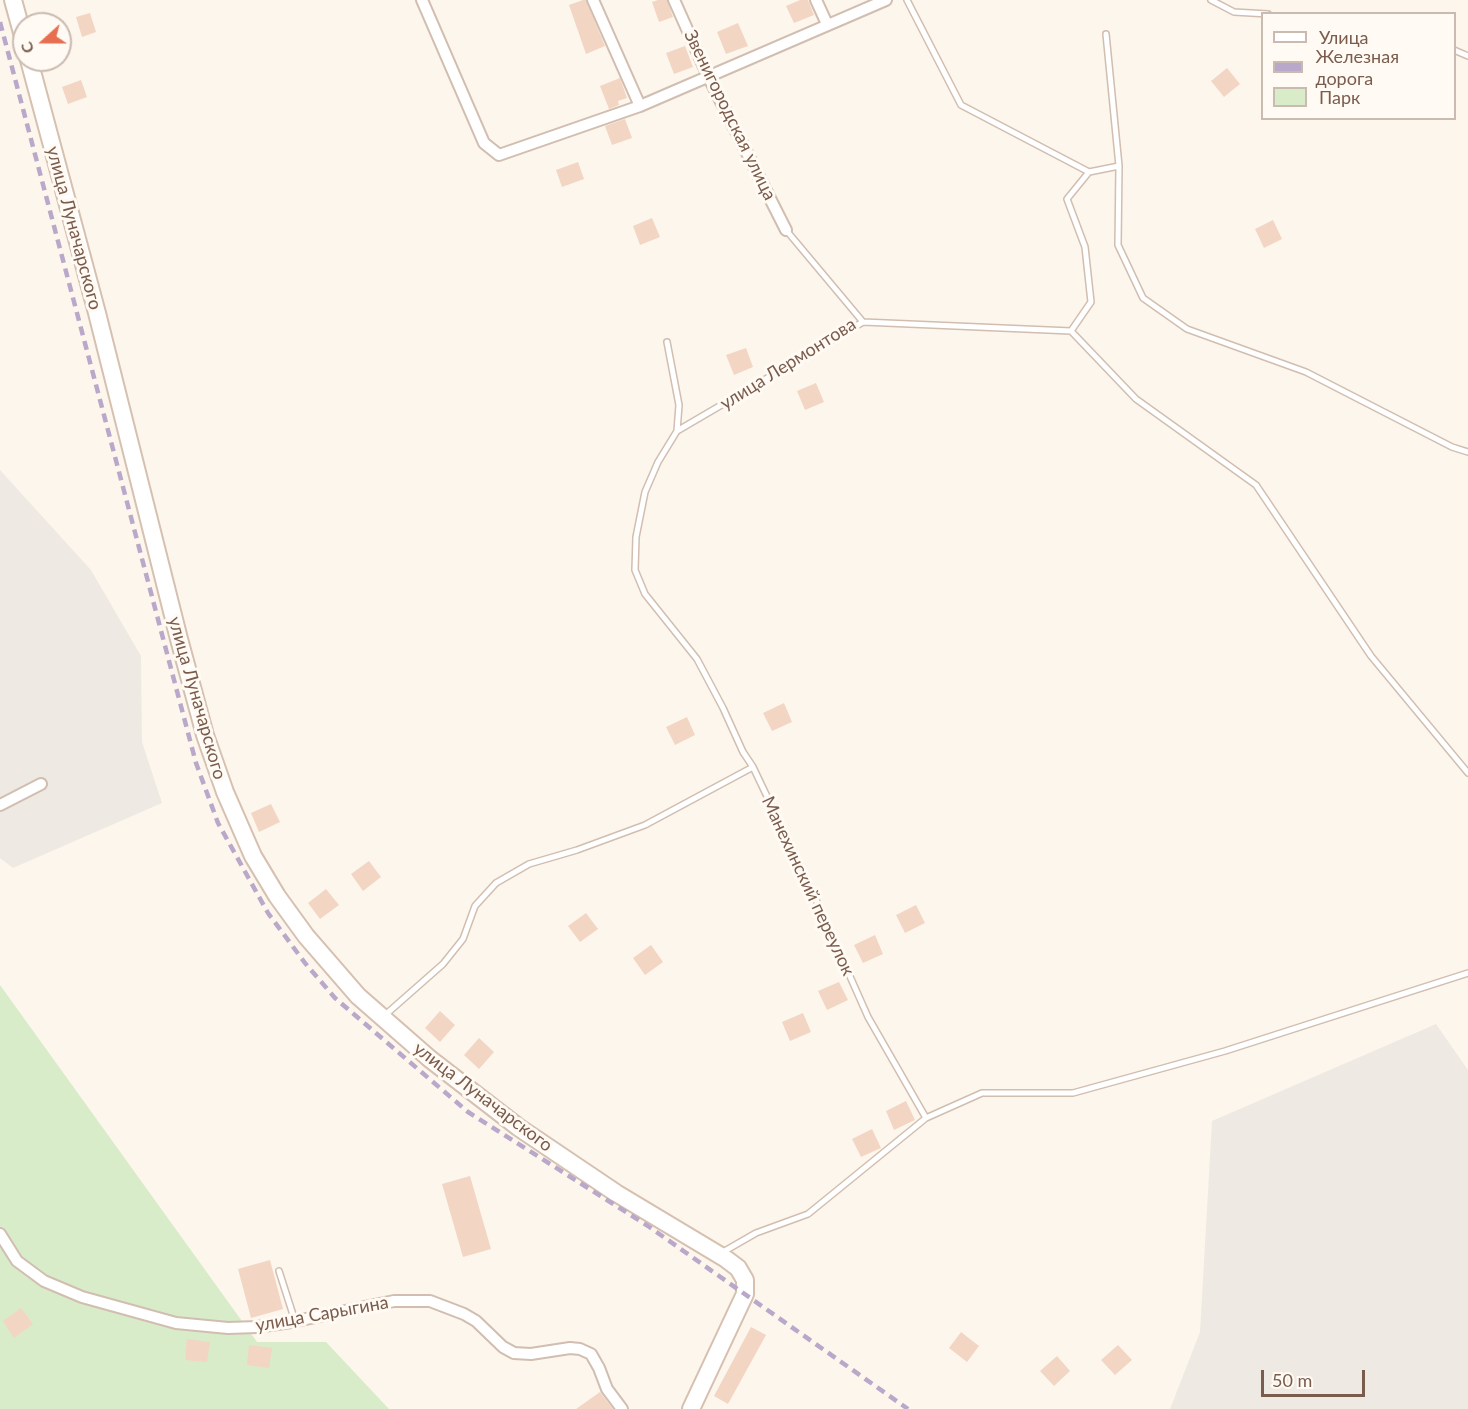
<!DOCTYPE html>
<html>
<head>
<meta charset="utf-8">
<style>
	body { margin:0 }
	#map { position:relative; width:1468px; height:1409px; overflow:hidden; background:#fdf6ec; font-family:Lato,sans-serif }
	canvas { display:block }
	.legend { position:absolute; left:1261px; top:12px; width:195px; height:108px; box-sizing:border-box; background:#fffaf3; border:2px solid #cabbb1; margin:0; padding:8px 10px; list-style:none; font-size:18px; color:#7a5c4d }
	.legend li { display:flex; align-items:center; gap:12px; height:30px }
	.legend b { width:30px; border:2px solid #cabbb1 }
	.north { position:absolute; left:12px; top:12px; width:60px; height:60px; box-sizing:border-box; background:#fffaf3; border:2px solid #cabbb1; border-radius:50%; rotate:249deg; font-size:16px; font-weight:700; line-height:24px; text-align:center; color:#7a5c4d }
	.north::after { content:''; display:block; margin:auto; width:21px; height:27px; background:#e76f51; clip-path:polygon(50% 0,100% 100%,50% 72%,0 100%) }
	.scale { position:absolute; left:1261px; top:1370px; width:104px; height:27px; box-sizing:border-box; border:3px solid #7a5c4d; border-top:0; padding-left:8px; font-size:18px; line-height:21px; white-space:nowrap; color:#7a5c4d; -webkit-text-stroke:4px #fffaf3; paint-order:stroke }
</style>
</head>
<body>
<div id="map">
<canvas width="1468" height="1409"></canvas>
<ul class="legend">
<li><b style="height:8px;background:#fff"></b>Улица</li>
<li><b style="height:8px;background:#b9a8c9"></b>Железная дорога</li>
<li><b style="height:16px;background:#d8ecc9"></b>Парк</li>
</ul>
<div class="north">С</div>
<div class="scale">50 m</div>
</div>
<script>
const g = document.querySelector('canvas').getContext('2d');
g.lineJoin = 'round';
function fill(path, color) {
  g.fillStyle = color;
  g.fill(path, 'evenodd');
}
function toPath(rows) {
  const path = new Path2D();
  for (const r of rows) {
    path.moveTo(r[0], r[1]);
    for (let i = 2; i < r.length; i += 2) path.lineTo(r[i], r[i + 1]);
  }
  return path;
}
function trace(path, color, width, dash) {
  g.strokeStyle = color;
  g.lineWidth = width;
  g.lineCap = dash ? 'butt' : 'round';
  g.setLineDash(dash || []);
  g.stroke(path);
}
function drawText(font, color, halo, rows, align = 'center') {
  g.font = font + ' Lato,sans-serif';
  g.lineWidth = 6;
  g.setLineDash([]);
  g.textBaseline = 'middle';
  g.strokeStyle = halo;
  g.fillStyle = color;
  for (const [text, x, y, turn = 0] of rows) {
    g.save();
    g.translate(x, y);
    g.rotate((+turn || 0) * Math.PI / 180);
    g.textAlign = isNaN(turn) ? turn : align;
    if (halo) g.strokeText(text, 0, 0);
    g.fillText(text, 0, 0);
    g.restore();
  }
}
const industrial = toPath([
	[0,470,91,570,141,656,142,742,162,803,13,868,0,858],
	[1436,1024,1468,1070,1468,1409,1170,1409,1200,1332,1212,1121]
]);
const green = toPath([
	[0,985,257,1342,326,1342,389,1409,0,1409]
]);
const building = toPath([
	[583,0,586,0,605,46,586,54,569,5],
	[658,0,667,0,673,17,659,22,652,2],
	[800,0,808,0,814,15,794,23,786,6],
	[90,13,96,32,82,37,76,17],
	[738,23,748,46,726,54,717,32],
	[685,46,693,67,674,74,666,53],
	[1227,68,1240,84,1224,97,1211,81],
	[620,78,627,98,618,101,619,105,609,109,600,86],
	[81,80,87,97,68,104,62,87],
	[625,119,632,138,612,145,605,126],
	[578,162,584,179,562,187,556,170],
	[652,218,660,237,640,245,633,226],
	[1273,220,1282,239,1264,248,1255,229],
	[746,348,753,367,734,375,726,355],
	[816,383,824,402,805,410,797,391],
	[784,703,792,722,772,731,763,713],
	[687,717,695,735,675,745,666,727],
	[271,804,280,822,259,832,251,813],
	[369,861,381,877,363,891,351,874],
	[326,889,339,905,320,919,308,903],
	[916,905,925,923,905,933,896,915],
	[586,913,598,929,580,942,568,926],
	[875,935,883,954,863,963,854,945],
	[651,945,663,962,645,975,633,958],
	[839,982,848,1000,827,1010,818,991],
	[440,1011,455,1025,440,1042,425,1028],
	[803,1013,811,1032,790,1041,782,1022],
	[479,1038,494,1052,479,1069,464,1055],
	[906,1101,915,1120,894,1130,886,1111],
	[872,1129,881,1148,861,1157,852,1139],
	[470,1176,491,1249,463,1257,442,1184],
	[270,1260,283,1309,251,1318,238,1269],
	[21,1308,33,1324,14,1338,3,1321],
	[751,1327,766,1335,728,1404,714,1396],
	[961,1332,979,1346,967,1362,949,1348],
	[187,1339,210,1342,207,1362,185,1360],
	[249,1345,272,1348,269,1368,247,1365],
	[1118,1345,1132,1360,1115,1375,1101,1360],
	[1057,1356,1070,1371,1054,1386,1040,1371],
	[600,1392,613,1409,576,1409]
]);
const lane = toPath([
	[907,0,961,105,1089,172],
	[1211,0,1234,12,1268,14],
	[1454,50,1468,56],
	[1119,166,1118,245,1143,298,1187,329,1306,372,1452,447,1468,452],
	[863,322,1071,331,1091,302,1085,247,1067,199,1089,172,1119,166,1106,34],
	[1071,331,1136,399,1256,485,1371,656,1468,773],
	[667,342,679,405,677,431,658,462,645,492,636,537,635,570,645,594,697,659,723,708,743,752,753,767,813,893,868,1017,926,1118,808,1214,756,1233,723,1252],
	[677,431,863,322,786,230],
	[384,1016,443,964,463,939,475,906,496,883,529,864,577,850,645,825,753,767],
	[926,1118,982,1093,1073,1093,1225,1051,1468,973],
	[279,1271,295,1321]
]);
const street = toPath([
	[422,0,484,143,499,155,640,106,886,0],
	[593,0,640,106],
	[674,0,708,76,786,230],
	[816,0,827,24],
	[0,805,41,784],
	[0,1234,17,1261,44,1281,82,1297,176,1323,228,1328,257,1327,291,1322,394,1301,430,1301,464,1314,476,1321,503,1347,514,1353,531,1354,570,1348,580,1349,591,1354,599,1368,607,1389,622,1409]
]);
const secondary = toPath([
	[13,0,24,40],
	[29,60,97,313,179,639,205,735,225,792,253,856,277,896,306,936,358,996,430,1059,518,1127,616,1193,726,1259,738,1268,745,1280,745,1294,691,1409]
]);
const rail = toPath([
	[0,22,196,763,218,823,268,913,305,963,335,998,468,1112,648,1226,908,1409]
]);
const streetNames = [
	["Звенигородская улица",730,115,64],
	["улица Луначарского",74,228,75],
	["улица Лермонтова",788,364,-32],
	["улица Луначарского",197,698,74],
	["Манехинский переулок",808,886,65],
	["улица Луначарского",483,1097,37],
	["улица Сарыгина",322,1314,-10]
];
fill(industrial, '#efe9e4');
fill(green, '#d8ecc9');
fill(building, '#f3d5c3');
trace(lane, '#d1beb0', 8);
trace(street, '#d1beb0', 14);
trace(secondary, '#d6c0b0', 20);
trace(lane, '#fff', 5);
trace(street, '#fff', 10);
trace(secondary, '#fff', 16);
trace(rail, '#b9a8c9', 4.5, [9, 6]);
drawText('18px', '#7a5c4d', '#fffaf3', streetNames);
</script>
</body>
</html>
